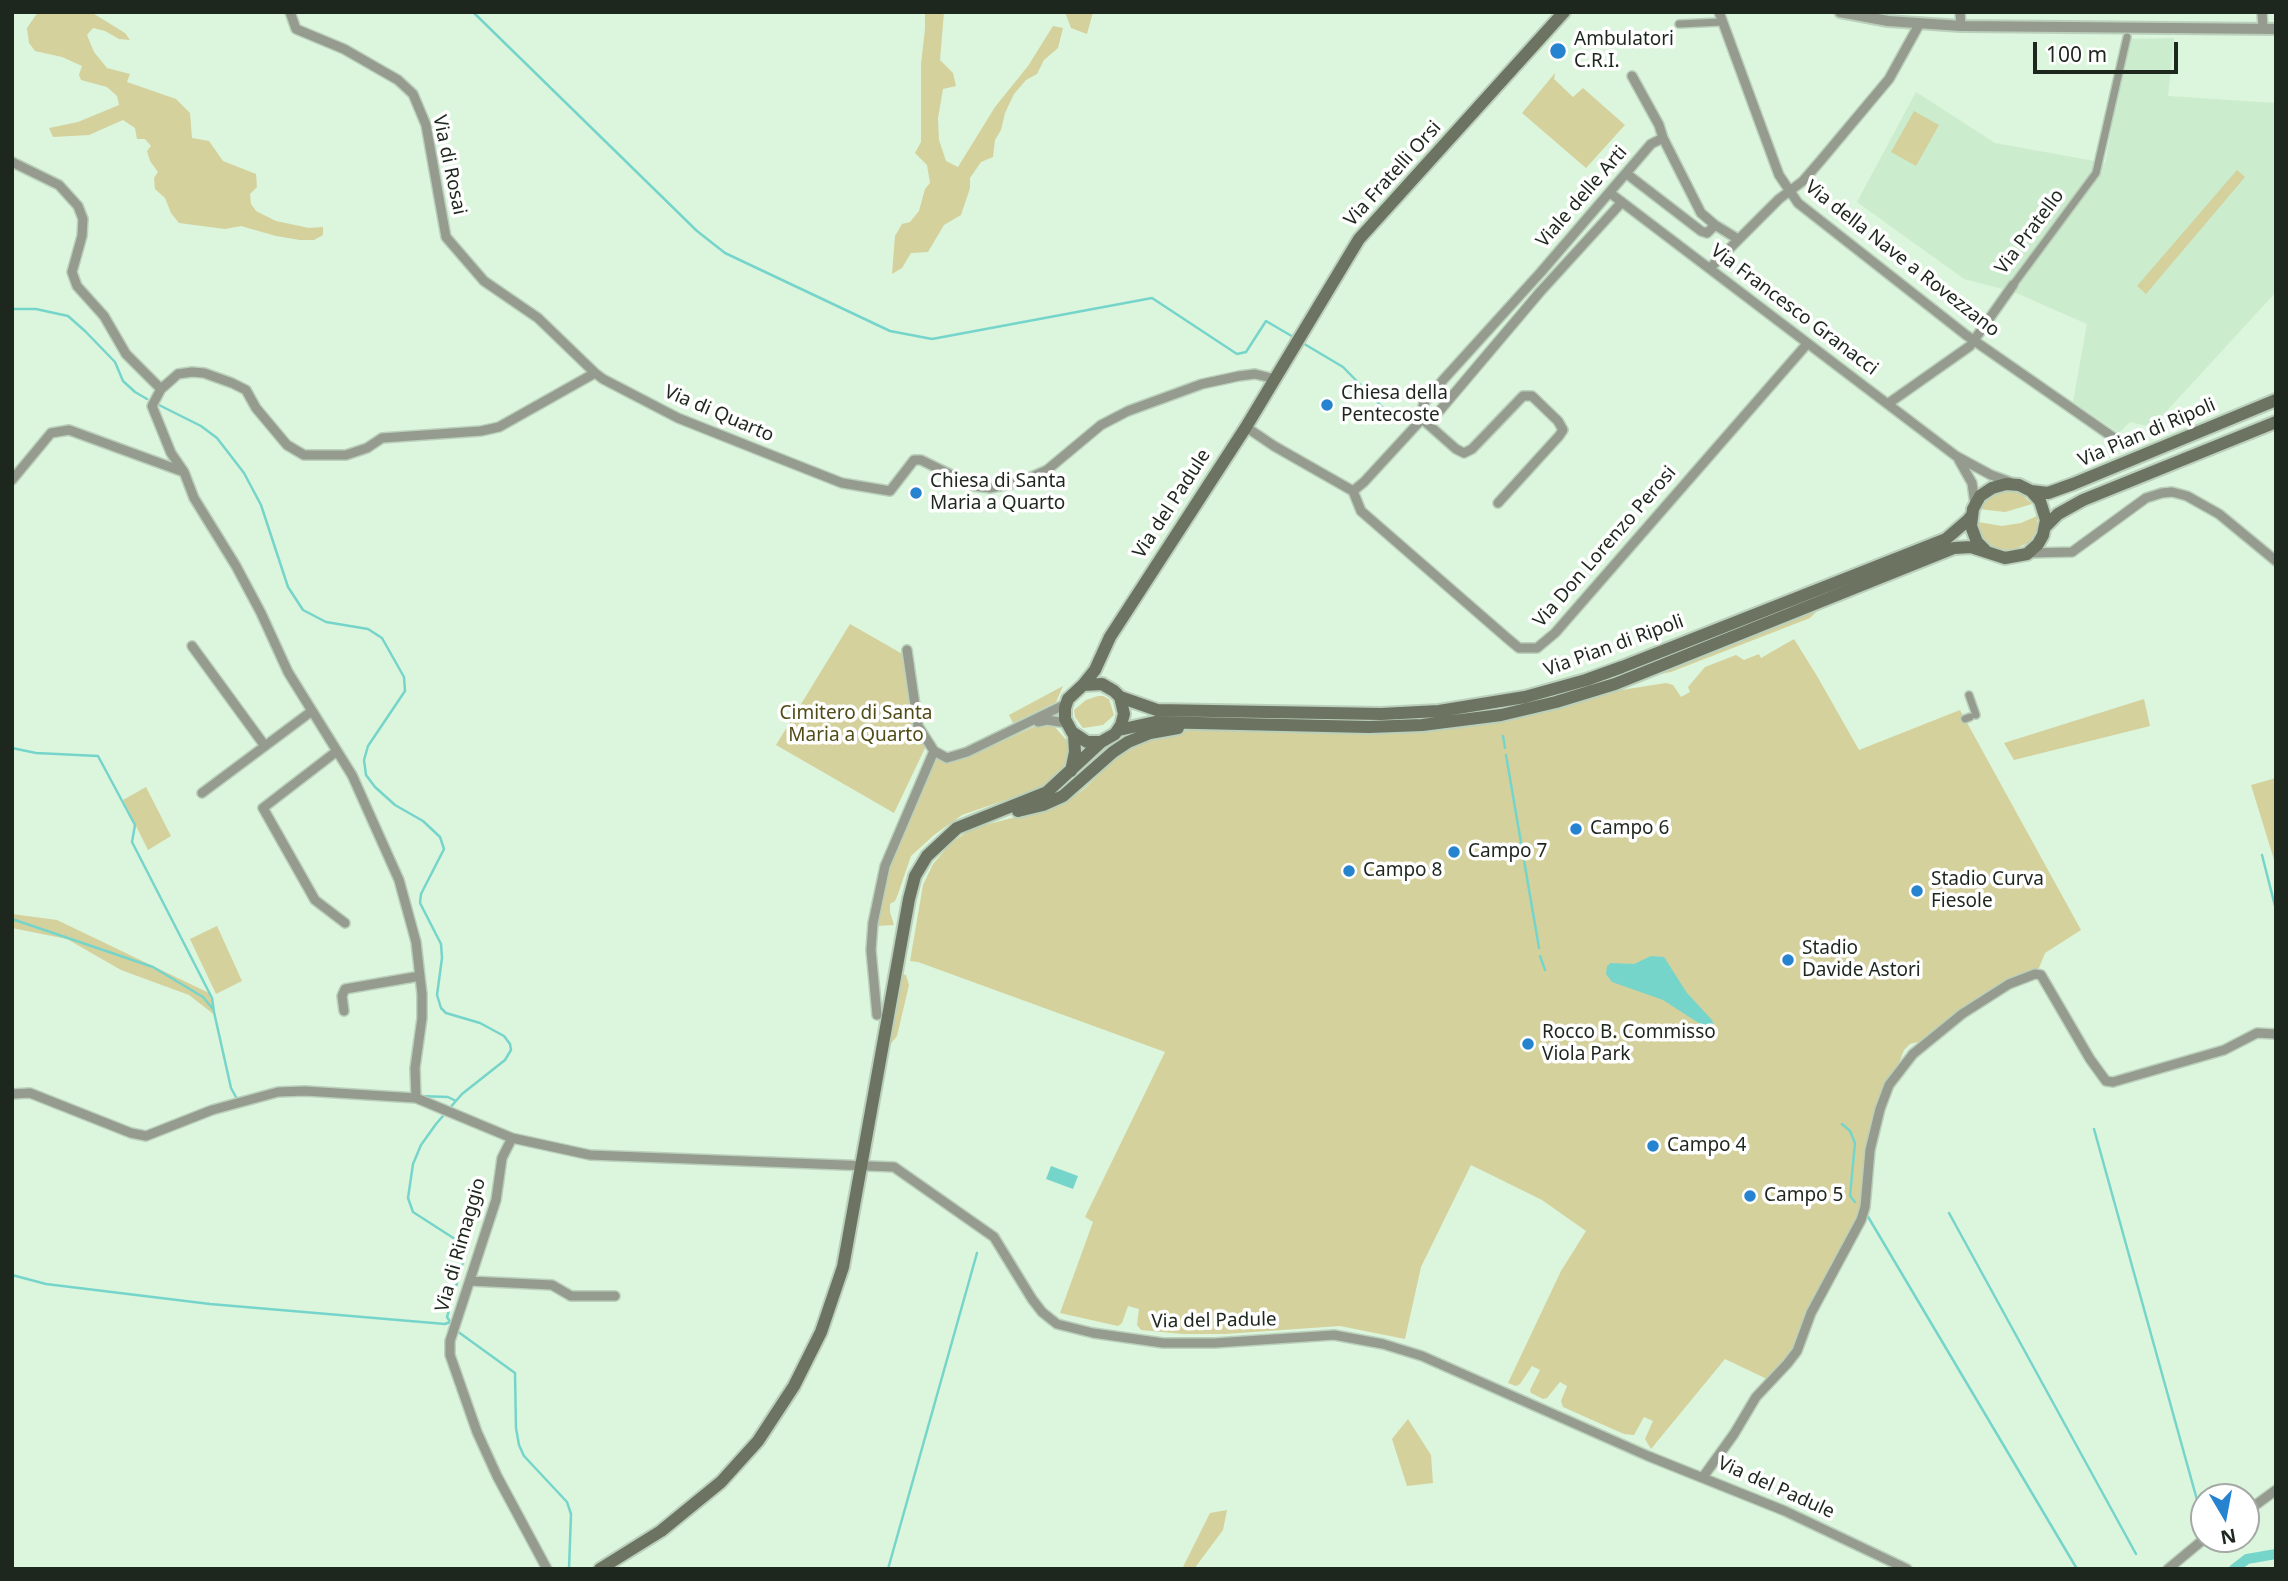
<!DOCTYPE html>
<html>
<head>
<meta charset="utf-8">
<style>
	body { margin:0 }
	#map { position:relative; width:2288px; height:1581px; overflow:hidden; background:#dcf5dd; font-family:"Noto Sans",sans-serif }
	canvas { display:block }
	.frame { position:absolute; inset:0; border:14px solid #1e271e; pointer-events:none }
	.north { position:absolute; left:2190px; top:1483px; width:70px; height:70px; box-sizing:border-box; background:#fff; border:2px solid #a5a9a5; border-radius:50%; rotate:170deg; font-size:19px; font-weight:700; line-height:28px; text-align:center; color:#1e271e }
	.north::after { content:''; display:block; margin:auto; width:24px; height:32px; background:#2683cf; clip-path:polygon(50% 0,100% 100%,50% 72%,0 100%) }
	.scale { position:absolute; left:2033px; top:42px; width:145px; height:32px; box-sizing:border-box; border:4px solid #1e271e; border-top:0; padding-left:9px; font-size:21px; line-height:24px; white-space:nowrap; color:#1e271e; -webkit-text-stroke:5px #fff; paint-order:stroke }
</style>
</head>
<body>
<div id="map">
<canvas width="2288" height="1581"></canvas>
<div class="frame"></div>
<div class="north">N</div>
<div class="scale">100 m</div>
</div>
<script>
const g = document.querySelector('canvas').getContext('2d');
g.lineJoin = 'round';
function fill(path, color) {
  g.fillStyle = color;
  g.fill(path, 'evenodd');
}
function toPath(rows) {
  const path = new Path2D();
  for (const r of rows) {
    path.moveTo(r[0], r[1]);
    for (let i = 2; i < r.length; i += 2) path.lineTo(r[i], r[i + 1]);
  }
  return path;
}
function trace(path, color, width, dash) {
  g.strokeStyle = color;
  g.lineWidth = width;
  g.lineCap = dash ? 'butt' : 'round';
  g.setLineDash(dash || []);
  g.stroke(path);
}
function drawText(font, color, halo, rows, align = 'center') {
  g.font = font + ' "Noto Sans",sans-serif';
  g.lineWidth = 7;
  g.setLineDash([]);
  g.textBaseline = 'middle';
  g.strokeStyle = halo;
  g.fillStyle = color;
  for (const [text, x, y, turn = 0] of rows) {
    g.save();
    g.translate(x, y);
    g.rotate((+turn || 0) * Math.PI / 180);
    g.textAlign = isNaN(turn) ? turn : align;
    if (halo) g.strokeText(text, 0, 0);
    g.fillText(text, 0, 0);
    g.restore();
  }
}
const built = toPath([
	[2174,38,2168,96,2276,103,2276,292,2152,427,2130,422,2119,433,2073,402,2087,324,2014,292,1964,279,1857,202,1916,92,1995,143,2105,163,2128,39]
]);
const green = toPath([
	[38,12,91,12,125,33,130,40,119,39,105,31,93,28,87,35,94,52,107,68,130,74,127,82,176,99,190,113,192,138,209,141,223,161,256,174,257,187,250,194,251,204,256,211,276,221,309,228,323,227,323,235,314,240,300,240,276,236,241,226,225,229,179,223,171,213,165,198,155,189,154,178,158,172,150,161,147,151,151,146,145,139,137,139,135,128,123,120,89,135,53,137,49,128,78,122,119,105,117,96,107,87,81,80,79,75,82,66,62,57,35,51,29,43,27,28],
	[925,12,944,12,940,60,953,73,956,86,943,89,938,118,939,140,946,161,958,167,995,107,1028,66,1053,26,1063,28,1058,48,1044,60,1037,74,1026,80,1014,94,1005,113,1001,130,995,140,993,157,981,162,970,178,970,188,961,215,944,225,928,252,911,253,902,268,892,274,895,236,902,224,910,222,919,211,925,189,930,183,927,165,915,153,921,142,921,64,925,29],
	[1065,12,1093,12,1087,34,1071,28],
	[1555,73,1554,79,1573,97,1583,88,1625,125,1586,168,1522,113],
	[1914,111,1939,125,1916,166,1891,152],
	[2237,170,2245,177,2146,294,2137,286],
	[2006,491,2020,493,2032,504,2005,512,1979,509,1992,495],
	[2037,516,2037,529,2030,542,2011,551,1991,547,1982,537,1977,527,1978,522,2002,526,2021,523],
	[1822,606,1810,618,1671,672,1643,677],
	[850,624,906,656,915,728,926,746,894,813,776,745],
	[1794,639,1817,676,1859,750,1960,710,2081,930,2045,953,2039,968,2016,978,1922,1041,1910,1044,1904,1050,1866,1150,1860,1207,1854,1223,1809,1306,1792,1350,1780,1366,1767,1379,1725,1359,1651,1449,1645,1439,1653,1421,1644,1417,1634,1435,1624,1434,1563,1407,1561,1401,1567,1386,1560,1382,1547,1398,1543,1399,1531,1393,1530,1390,1540,1370,1532,1366,1520,1384,1516,1386,1508,1383,1561,1271,1586,1231,1542,1200,1471,1165,1421,1267,1405,1339,1340,1326,1225,1334,1183,1334,1141,1330,1137,1325,1139,1309,1128,1306,1122,1323,1118,1326,1060,1313,1093,1222,1085,1217,1165,1052,918,962,910,961,923,885,933,864,951,843,973,828,1059,806,1083,790,1116,758,1135,746,1169,733,1191,730,1402,733,1476,725,1529,716,1615,691,1666,683,1673,685,1681,697,1690,692,1688,687,1705,667,1736,655,1744,660,1759,654,1761,658],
	[1063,686,1056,702,1013,723,1009,715],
	[1098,696,1103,696,1109,699,1114,715,1103,725,1083,728,1075,717,1074,710,1086,700],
	[2144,699,2150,726,2014,760,2004,743],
	[1040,724,1054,726,1069,743,1068,756,1064,766,1043,787,962,815,934,835,911,856,898,894,895,901,890,904,890,912,894,925,877,926,888,867,906,828,933,758,952,762,966,758],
	[2276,778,2276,866,2251,785],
	[146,787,171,836,148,850,123,800],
	[12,914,57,920,209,993,216,1016,189,995,121,970,67,939,12,928],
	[217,926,242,981,216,994,190,939],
	[901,974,906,975,909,985,897,1036,889,1046],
	[1408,1419,1431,1455,1433,1483,1407,1486,1392,1439],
	[1227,1510,1223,1530,1194,1569,1182,1569,1210,1513]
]);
const water = toPath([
	[1651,956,1664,957,1687,993,1712,1020,1715,1029,1711,1031,1663,1000,1612,982,1606,974,1607,966,1611,963,1634,964],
	[1051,1166,1078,1176,1073,1189,1046,1179]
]);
const stream = toPath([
	[473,12,697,231,725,253,890,331,932,339,1152,298,1237,354,1246,352,1266,321,1295,338],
	[12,309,36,309,68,316,85,331,115,362,123,381,135,392,147,399],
	[1301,342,1343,367,1391,416],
	[159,405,201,426,217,438,244,473,261,505,288,587,303,610,326,622,368,629,382,638,404,677,405,691,368,746,364,760,366,775,375,787,395,805,423,821,440,837,444,849,421,894,420,903,441,944,442,958,437,995,441,1008,446,1013,480,1023,504,1036,510,1044,511,1050,505,1060,462,1094,436,1124,421,1145,413,1164,408,1198,413,1212,458,1241,464,1249,464,1259,447,1317,453,1326],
	[1503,736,1505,748],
	[12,748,36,753,98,756,135,825,132,842,212,998,214,1012,231,1088,237,1099],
	[1506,755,1539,948],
	[2262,855,2276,910],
	[12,919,153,967,203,997,213,1009],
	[1540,956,1545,970],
	[419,1096,448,1097,456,1101],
	[1842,1124,1850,1131,1855,1143,1850,1196,1855,1202],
	[2094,1129,2199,1507],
	[1949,1213,2136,1554],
	[1867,1215,2077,1569],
	[12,1275,46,1284,210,1304,445,1324,450,1322],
	[457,1331,515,1373,516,1428,519,1445,524,1456,567,1502,571,1514,569,1569],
	[888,1569,977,1253]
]);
const canal = toPath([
	[2234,1569,2247,1559,2276,1554]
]);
const pedestrian = toPath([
	[1679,24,1722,22],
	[2013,285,2096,173,2127,37],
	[1969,695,1976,715],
	[1965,719,1970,717]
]);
const minor = toPath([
	[290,12,296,29,344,49,398,80,413,94,426,125,446,237,484,281,538,318,595,373],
	[1719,12,1779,175,1798,203,1966,335,2117,440],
	[1960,12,1961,26],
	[2262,12,2263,28],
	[1632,76,1659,125,1663,138,1701,213,1715,225,1738,239],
	[12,162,59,185,78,206,83,219,82,236,72,272,77,286,104,316,126,354,161,389],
	[1627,174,1701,231,1707,233,1715,225],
	[1610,193,1956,456,1991,475,2010,482],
	[1710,268,1779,199,1803,181,1822,159,1889,79,1920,23],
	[1889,403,1970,346,2013,285],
	[1422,419,1422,410,1424,403,1443,380,1541,272,1651,144,1663,138],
	[1422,419,1456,449,1464,453,1472,449,1523,396,1532,396,1558,421,1563,430,1559,436,1498,503],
	[1246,427,1274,446,1353,491],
	[1959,460,1972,483,1975,504],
	[12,480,51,433,69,430,184,472],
	[1353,491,1361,511,1507,638,1519,648,1537,648,1555,633,1807,344],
	[1353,491,1364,482,1422,419,1436,415,1540,292,1622,202],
	[2028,553,2072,552,2146,498,2162,493,2172,492,2187,496,2219,514,2276,561],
	[192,646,265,746],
	[907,650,918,726,934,751,947,758,967,752,1066,704],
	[1038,722,1047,720,1066,723],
	[337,751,263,808,315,900,345,923],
	[202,793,312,711],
	[344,1011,342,996,345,989,420,976],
	[877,1015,871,950,873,923,885,866,934,751],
	[12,1094,30,1093,131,1133,146,1136,212,1110,278,1092,305,1091,416,1098,512,1138,590,1155,894,1167,994,1237,1032,1299,1042,1312,1057,1324,1093,1333,1163,1343,1215,1343,1334,1335,1383,1344,1422,1356,1648,1456,1785,1511,1907,1569],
	[416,1098,415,1068,422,1018,422,994,416,942,399,880,352,775,288,672,261,613,236,566,194,498,184,472,171,453,152,406,161,389,169,382,178,374,192,372,204,373,232,383,246,390,256,408,287,445,304,455,346,455,367,448,382,438,481,431,499,427,595,373,603,379,678,418,771,455,842,483,890,491,914,460,921,460,974,486,990,488,1020,482,1047,470,1101,425,1128,411,1202,384,1239,376,1255,374,1275,379],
	[512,1138,502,1158,496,1200,450,1341,450,1355,477,1432,497,1476,547,1569],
	[470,1281,552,1285,571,1296,615,1296],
	[1703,1477,1734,1434,1756,1397,1787,1364,1797,1351,1811,1313,1861,1220,1865,1207,1870,1150,1880,1109,1889,1085,1913,1054,1962,1014,2009,984,2035,974,2041,975,2090,1059,2106,1081,2113,1082,2224,1050,2257,1033,2276,1034],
	[2246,1512,2276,1490],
	[2168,1569,2204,1539]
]);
const tertiary = toPath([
	[1840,12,1888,21,1961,26,2276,29]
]);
const secondary = toPath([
	[2031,491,2048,493,2073,484,2276,400],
	[2045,527,2058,514,2083,500,2276,422],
	[1120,697,1157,710,1381,714,1439,711,1525,697,1586,680,1622,667,1946,539,1968,520,1972,515],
	[1119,730,1155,722,1369,727,1422,725,1501,715,1556,702,1615,684,1954,548,1971,547,2005,558,2027,554,2038,544,2043,535,2046,520,2040,501,2031,491,2019,485,2006,484,1992,488,1980,496,1973,509,1971,526,1977,542,1985,550],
	[1101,742,1087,742,1072,732,1065,719,1065,708,1068,699,1083,685,1095,670,1110,637,1246,427,1359,239,1564,12],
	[1071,771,1075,752,1074,735],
	[1018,811,1043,805,1063,796,1113,752,1128,742,1150,733,1178,728],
	[600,1569,661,1531,721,1482,758,1441,794,1386,821,1332,843,1267,909,899,915,876,927,856,957,828,1047,792,1101,742,1115,734,1121,725,1124,714,1120,697,1114,691,1102,684,1083,685]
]);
const markers = [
	[1558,51,9,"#2683cf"],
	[1327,405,7,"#2683cf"],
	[916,493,7,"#2683cf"],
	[1576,829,7,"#2683cf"],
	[1454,852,7,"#2683cf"],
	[1349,871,7,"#2683cf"],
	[1917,891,7,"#2683cf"],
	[1788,960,7,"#2683cf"],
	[1528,1044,7,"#2683cf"],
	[1653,1146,7,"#2683cf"],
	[1750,1196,7,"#2683cf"]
];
const poiNames = [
	["Ambulatori",1574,40],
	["C.R.I.",1574,62],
	["Chiesa della",1341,394],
	["Pentecoste",1341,416],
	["Chiesa di Santa",930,482],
	["Maria a Quarto",930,504],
	["Campo 6",1590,829],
	["Campo 7",1468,852],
	["Campo 8",1363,871],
	["Stadio Curva",1931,880],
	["Fiesole",1931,902],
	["Stadio",1802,949],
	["Davide Astori",1802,971],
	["Rocco B. Commisso",1542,1033],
	["Viola Park",1542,1055],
	["Campo 4",1667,1146],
	["Campo 5",1764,1196]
];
const streetNames = [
	["Via di Rosai",449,165,78],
	["Via Fratelli Orsi",1393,174,-48],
	["Viale delle Arti",1582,197,-49],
	["Via Pratello",2030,232,-53],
	["Via della Nave a Rovezzano",1902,259,38],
	["Via Francesco Granacci",1794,310,37],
	["Via di Quarto",719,414,23],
	["Via Pian di Ripoli",2147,433,-23],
	["Via del Padule",1172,504,-57],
	["Via Don Lorenzo Perosi",1605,547,-49],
	["Via Pian di Ripoli",1614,646,-20],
	["Via di Rimaggio",461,1245,-74],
	["Via del Padule",1214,1321,-1],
	["Via del Padule",1776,1488,24]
];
const parkNames = [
	["Cimitero di Santa",856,714],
	["Maria a Quarto",856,736]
];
fill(built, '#ccecce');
fill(green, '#d4d19c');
fill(water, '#76d5cb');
trace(stream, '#76d5cb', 2.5);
trace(canal, '#76d5cb', 10);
trace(pedestrian, '#bad0bb', 10);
trace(minor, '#bad0bb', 12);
trace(tertiary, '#bad0bb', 14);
trace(secondary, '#bad0bb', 16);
trace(pedestrian, '#959b8e', 7);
trace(minor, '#959b8e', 9);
trace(tertiary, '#959b8e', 10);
trace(secondary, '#6c7361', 12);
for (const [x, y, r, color] of markers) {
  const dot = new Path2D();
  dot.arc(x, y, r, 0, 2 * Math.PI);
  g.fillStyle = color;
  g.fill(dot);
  trace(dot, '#fff', 2.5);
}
drawText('19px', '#1e271e', '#fff', poiNames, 'left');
drawText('19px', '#1e271e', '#fff', streetNames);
drawText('19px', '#504c17', '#fff', parkNames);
</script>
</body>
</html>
